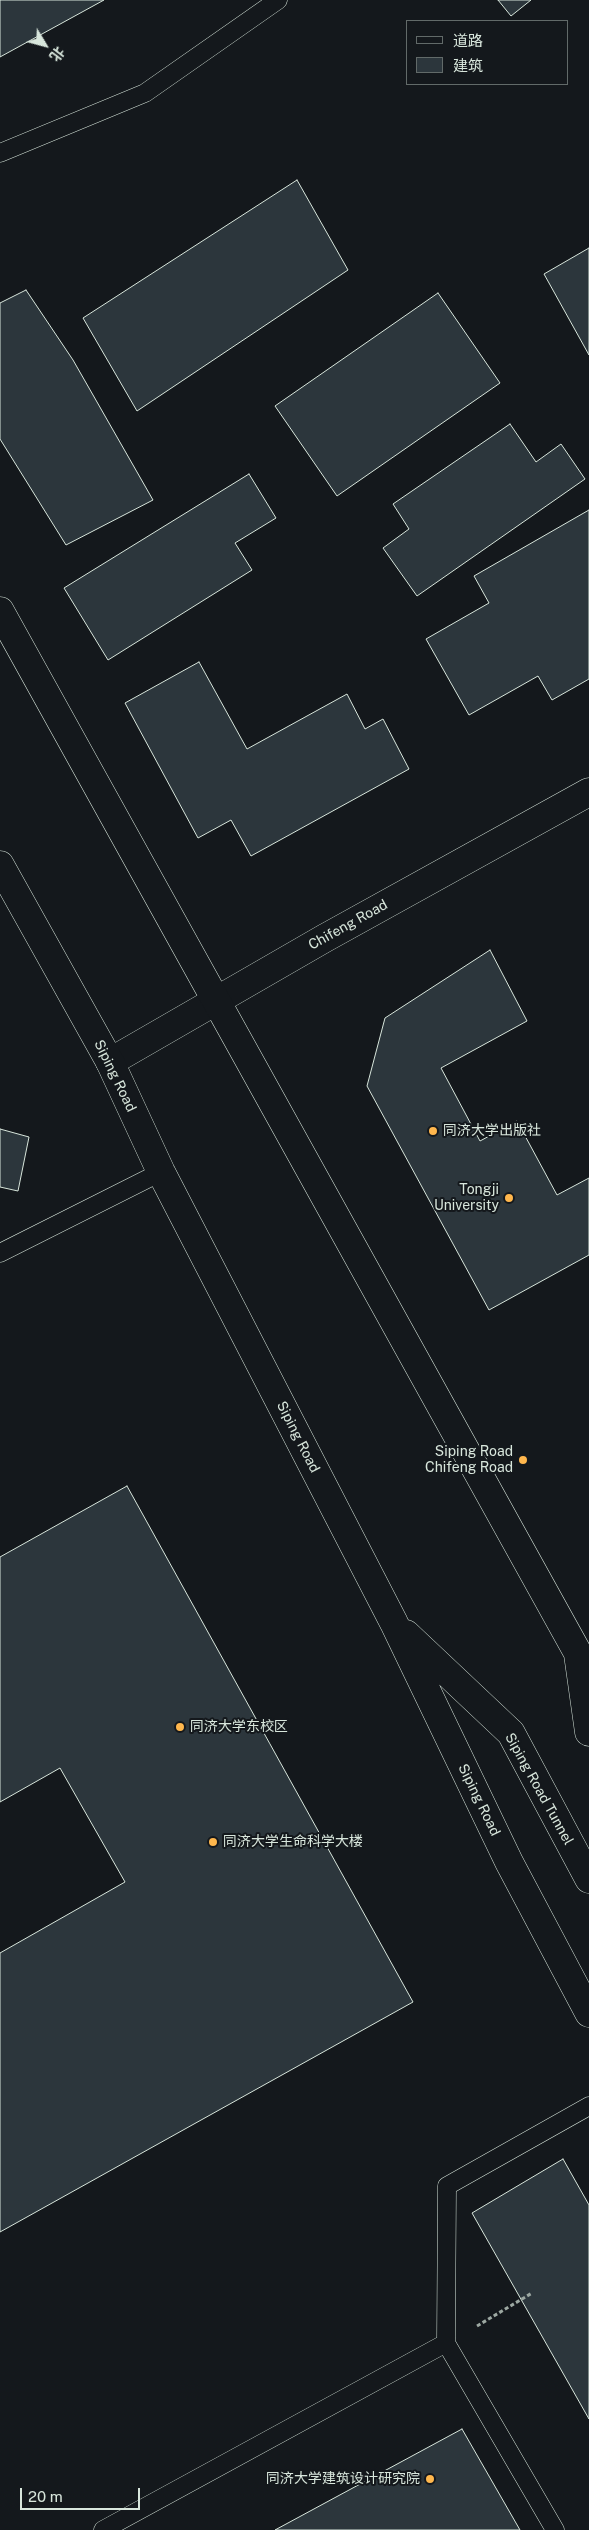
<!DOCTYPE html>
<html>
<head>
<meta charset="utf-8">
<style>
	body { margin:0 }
	#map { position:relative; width:589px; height:2530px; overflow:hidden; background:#14181c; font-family:"Public Sans","Noto Sans SC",sans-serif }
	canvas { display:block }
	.legend { position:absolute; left:406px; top:20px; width:162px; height:65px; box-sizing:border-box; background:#14181c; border:1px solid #626a69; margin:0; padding:6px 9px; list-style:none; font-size:15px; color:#d8e6dc }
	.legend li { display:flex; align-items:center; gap:10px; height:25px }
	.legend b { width:25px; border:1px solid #626a69 }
	.north { position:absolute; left:20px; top:20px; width:50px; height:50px; -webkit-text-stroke:4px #14181c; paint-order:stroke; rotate:127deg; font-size:14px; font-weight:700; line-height:20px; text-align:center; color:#d8e6dc }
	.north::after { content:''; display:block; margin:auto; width:18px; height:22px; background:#d8e6dc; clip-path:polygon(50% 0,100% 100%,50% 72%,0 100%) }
	.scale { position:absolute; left:20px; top:2488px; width:120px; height:22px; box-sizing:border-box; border:2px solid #d8e6dc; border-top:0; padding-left:6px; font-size:15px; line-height:18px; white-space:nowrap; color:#d8e6dc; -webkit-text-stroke:4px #14181c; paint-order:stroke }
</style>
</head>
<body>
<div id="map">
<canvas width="589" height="2530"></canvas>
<ul class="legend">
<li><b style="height:6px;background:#14181c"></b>道路</li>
<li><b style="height:14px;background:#2c363c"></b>建筑</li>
</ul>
<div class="north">北</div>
<div class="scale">20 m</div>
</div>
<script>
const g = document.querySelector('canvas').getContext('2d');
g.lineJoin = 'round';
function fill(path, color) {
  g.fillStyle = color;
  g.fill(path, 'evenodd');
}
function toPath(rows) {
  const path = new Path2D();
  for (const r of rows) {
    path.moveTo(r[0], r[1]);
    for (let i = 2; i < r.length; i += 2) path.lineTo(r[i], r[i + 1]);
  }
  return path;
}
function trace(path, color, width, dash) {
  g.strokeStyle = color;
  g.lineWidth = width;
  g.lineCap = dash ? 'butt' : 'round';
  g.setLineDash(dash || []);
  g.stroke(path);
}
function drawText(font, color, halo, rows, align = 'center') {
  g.font = font + ' "Public Sans","Noto Sans SC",sans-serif';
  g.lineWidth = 4;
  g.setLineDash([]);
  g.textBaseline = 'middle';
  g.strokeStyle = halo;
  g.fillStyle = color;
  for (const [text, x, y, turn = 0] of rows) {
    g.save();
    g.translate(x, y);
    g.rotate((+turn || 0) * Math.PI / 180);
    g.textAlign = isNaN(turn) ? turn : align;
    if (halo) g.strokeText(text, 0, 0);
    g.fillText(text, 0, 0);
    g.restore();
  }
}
const building = toPath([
	[0,0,104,0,0,57,0,0],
	[498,0,531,0,511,16,498,0],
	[297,180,348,270,137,411,83,318,297,180],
	[589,248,589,355,544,274,589,248],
	[26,290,73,360,153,500,66,545,0,439,0,303,26,290],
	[438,293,500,383,337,496,275,406,438,293],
	[510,424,536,462,561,444,585,479,417,596,383,548,409,529,393,504,510,424],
	[249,474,276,518,235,543,252,570,108,660,64,588,249,474],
	[589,510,589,679,552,700,538,676,469,715,426,639,489,603,474,576,589,510],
	[199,662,247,749,347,694,365,729,383,719,409,769,251,856,231,820,198,838,125,703,199,662],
	[490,950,527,1021,441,1068,480,1141,517,1121,557,1195,589,1178,589,1255,489,1310,367,1086,385,1018,490,950],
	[0,1129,29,1137,18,1191,0,1187,0,1129],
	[127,1486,413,2002,0,2232,0,1953,125,1882,60,1768,0,1802,0,1557,127,1486],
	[563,2159,589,2205,589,2419,472,2213,563,2159],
	[462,2429,520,2530,275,2530,462,2429]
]);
const path = toPath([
	[477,2326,532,2293]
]);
const lane = toPath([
	[0,153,145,93,278,0],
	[0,1253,161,1172],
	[446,2343,555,2530],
	[103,2530,446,2343,447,2186,589,2106]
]);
const secondary = toPath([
	[110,1062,325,938,589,792]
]);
const primary = toPath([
	[0,611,589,1673],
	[0,865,110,1062,161,1172,394,1623,509,1862,589,2013],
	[406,1634,511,1733,589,1879],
	[578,1654,589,1732]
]);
const markers = [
	[433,1131,5,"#ffb74d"],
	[509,1198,5,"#ffb74d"],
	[523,1460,5,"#ffb74d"],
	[180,1727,5,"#ffb74d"],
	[213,1842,5,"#ffb74d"],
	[430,2479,5,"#ffb74d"]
];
const streetNames = [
	["Chifeng Road",348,925,-29],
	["Siping Road",115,1076,64],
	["Siping Road",298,1437,63],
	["Siping Road Tunnel",539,1789,61],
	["Siping Road",479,1800,64]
];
const poiNames = [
	["同济大学出版社",443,1131],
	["Tongji",499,1190,"right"],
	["University",499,1206,"right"],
	["Siping Road",513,1452,"right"],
	["Chifeng Road",513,1468,"right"],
	["同济大学东校区",190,1727],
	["同济大学生命科学大楼",223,1842],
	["同济大学建筑设计研究院",420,2479,"right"]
];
fill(building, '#2c363c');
trace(building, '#d8e6dc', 1);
trace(lane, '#d8e6dc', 19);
trace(secondary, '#d8e6dc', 29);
trace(primary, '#d8e6dc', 29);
trace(path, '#9da8a2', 3, [4, 2.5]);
trace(lane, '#14181c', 18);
trace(secondary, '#14181c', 28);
trace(primary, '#14181c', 28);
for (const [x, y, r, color] of markers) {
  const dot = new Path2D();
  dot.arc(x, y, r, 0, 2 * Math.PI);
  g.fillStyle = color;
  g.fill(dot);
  trace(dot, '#14181c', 2);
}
drawText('14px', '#d8e6dc', '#14181c', streetNames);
drawText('14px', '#d8e6dc', '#14181c', poiNames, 'left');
</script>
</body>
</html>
